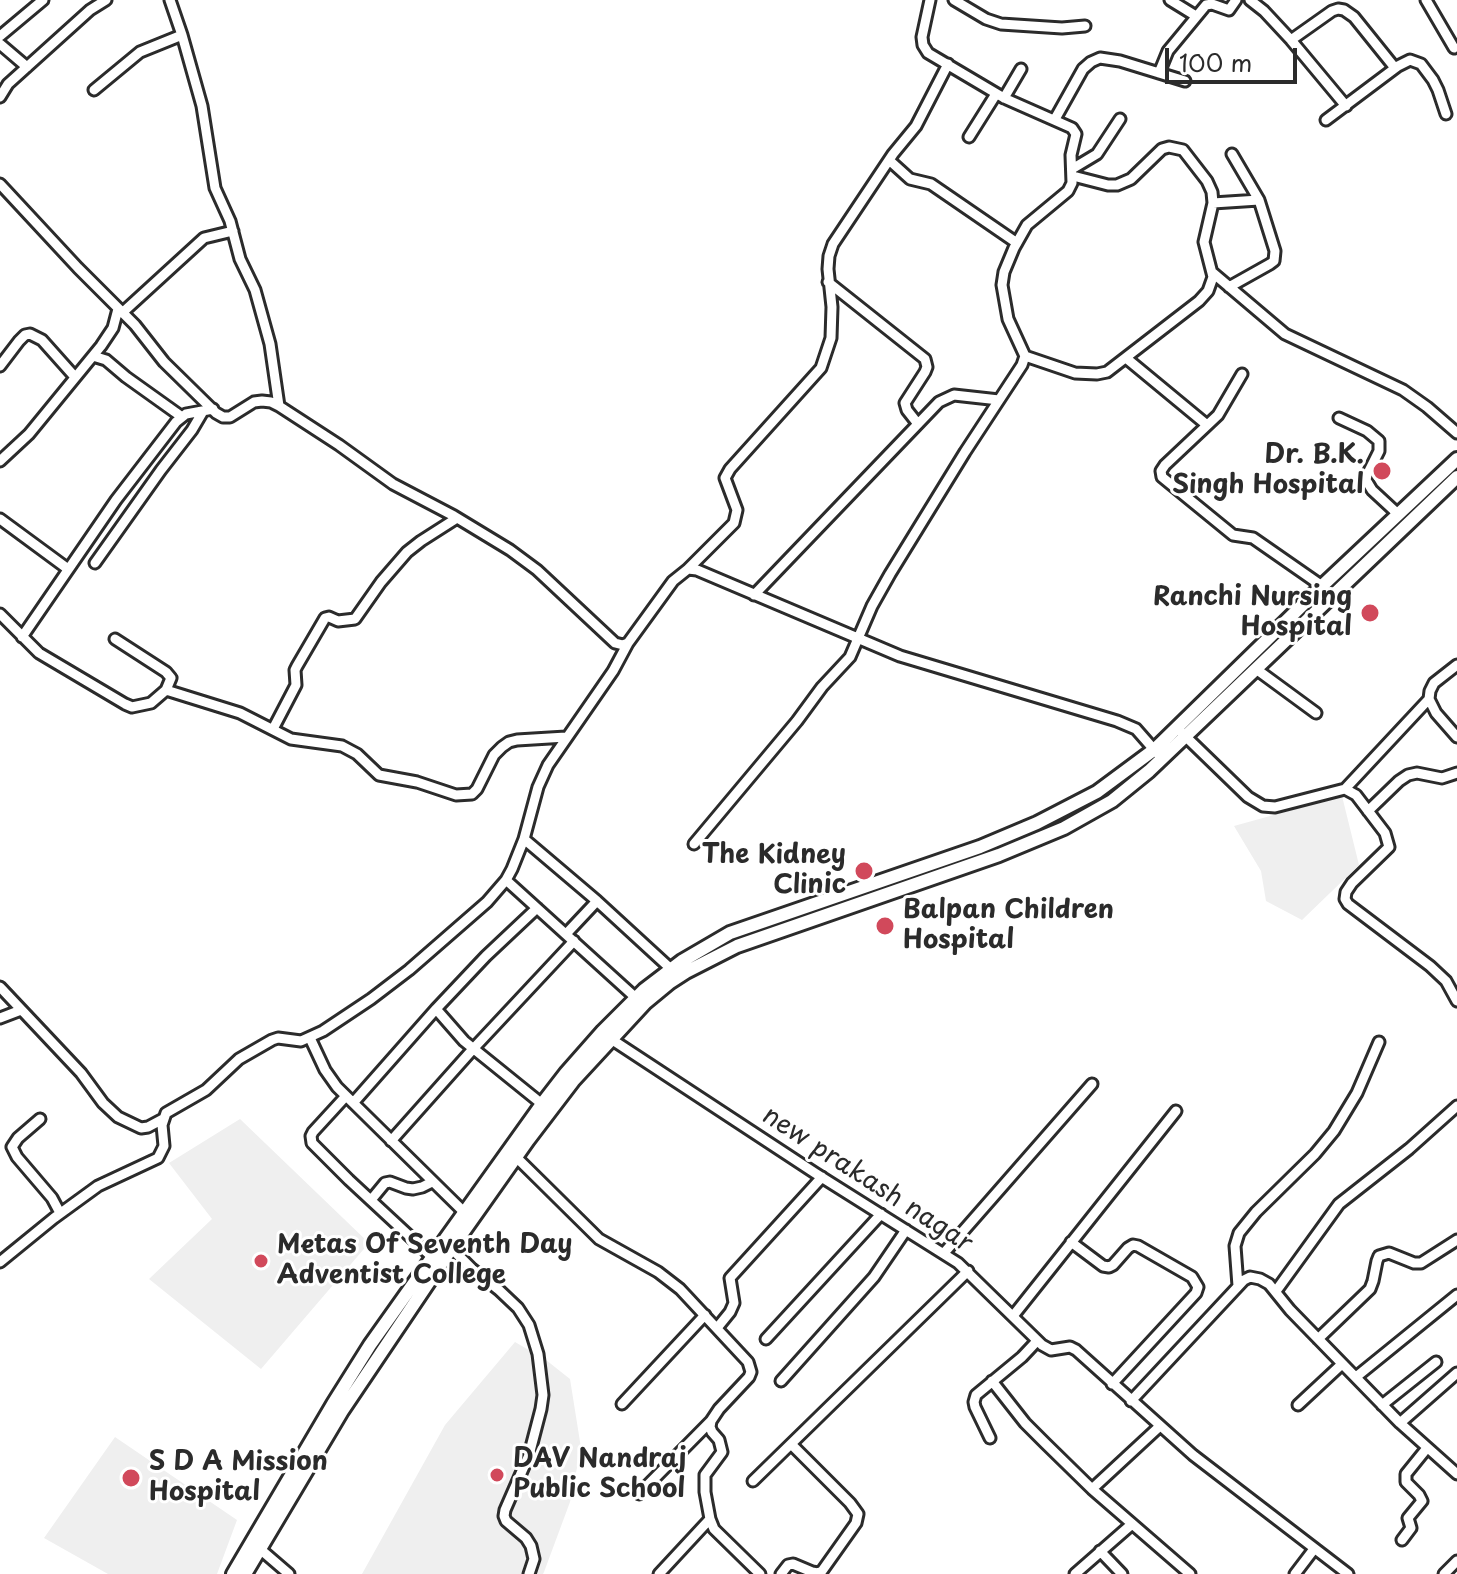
<!DOCTYPE html>
<html>
<head>
<meta charset="utf-8">
<style>
	body { margin:0 }
	#map { position:relative; width:1457px; height:1574px; overflow:hidden; background:#fff; font-family:"Playpen Sans",sans-serif }
	canvas { display:block }
	.scale { position:absolute; left:1165px; top:48px; width:132px; height:36px; box-sizing:border-box; border:4px solid #2b2b2b; border-top:0; padding-left:10px; font-size:24px; line-height:28px; white-space:nowrap; color:#2b2b2b; -webkit-text-stroke:6px #fff; paint-order:stroke }
</style>
</head>
<body>
<div id="map">
<canvas width="1457" height="1574"></canvas>
<div class="scale">100 m</div>
</div>
<script>
const g = document.querySelector('canvas').getContext('2d');
g.lineJoin = 'round';
function fill(path, color) {
  g.fillStyle = color;
  g.fill(path, 'evenodd');
}
function toPath(rows) {
  const path = new Path2D();
  for (const r of rows) {
    path.moveTo(r[0], r[1]);
    for (let i = 2; i < r.length; i += 2) path.lineTo(r[i], r[i + 1]);
  }
  return path;
}
function trace(path, color, width, dash) {
  g.strokeStyle = color;
  g.lineWidth = width;
  g.lineCap = dash ? 'butt' : 'round';
  g.setLineDash(dash || []);
  g.stroke(path);
}
function drawText(font, color, halo, rows, align = 'center') {
  g.font = font + ' "Playpen Sans",sans-serif';
  g.lineWidth = 6;
  g.setLineDash([]);
  g.textBaseline = 'middle';
  g.strokeStyle = halo;
  g.fillStyle = color;
  for (const [text, x, y, turn = 0] of rows) {
    g.save();
    g.translate(x, y);
    g.rotate((+turn || 0) * Math.PI / 180);
    g.textAlign = isNaN(turn) ? turn : align;
    if (halo) g.strokeText(text, 0, 0);
    g.fillText(text, 0, 0);
    g.restore();
  }
}
const built = toPath([
	[1342,796,1359,865,1302,920,1266,901,1261,871,1234,826],
	[240,1119,369,1243,261,1369,149,1279,212,1219,169,1163],
	[515,1342,546,1360,570,1379,581,1448,570,1502,544,1572,543,1574,362,1574,445,1425],
	[115,1437,237,1520,217,1574,108,1574,44,1538]
]);
const street = toPath([
	[170,0,182,35,202,106,215,188,230,221,240,259,255,290,270,344,279,406],
	[954,0,986,19,1001,24,1062,28,1085,26],
	[1170,0,1196,16],
	[1250,0,1264,11,1291,40,1346,106],
	[1426,0,1454,48],
	[0,36,43,0],
	[1291,40,1332,11,1338,9,1344,10,1354,17,1395,68],
	[0,44,27,67],
	[1159,73,1168,51,1206,5,1212,4,1229,10,1236,0],
	[94,90,140,52,182,35],
	[0,97,8,84,90,10,106,0],
	[1004,98,1021,69],
	[1055,119,1083,69,1091,62,1100,58,1120,61,1185,81],
	[1326,120,1398,66,1410,60,1421,64,1433,80,1438,90,1446,114],
	[969,137,996,94],
	[1232,154,1259,200],
	[889,160,910,179,931,184,1017,243],
	[1072,169,1097,154,1120,119],
	[0,184,78,268,135,325,164,362,216,413,223,417,230,417,254,402,262,401,271,402,279,406,339,445,393,484,454,516,510,550,537,570,615,643,623,645,628,643,673,581,688,569,697,570,900,656,1117,721,1136,729,1157,753],
	[1213,203,1259,200,1275,251,1274,261,1270,264,1229,287],
	[1213,273,1285,334,1403,390,1427,407,1457,433],
	[828,282,925,359,927,367,925,372,905,403,907,410,918,424],
	[122,313,204,238,233,231],
	[93,356,106,360,126,377,182,417],
	[1025,356,1075,373,1097,374,1107,372,1199,301,1208,291,1213,277,1204,242,1213,203,1212,192,1207,181,1183,150,1169,147,1162,149,1131,179,1117,185,1108,185,1073,176],
	[1126,358,1207,425],
	[0,366,19,341,25,335,30,334,42,340,75,377],
	[1242,374,1218,415,1165,465,1161,471,1162,477,1233,535,1253,538,1322,586],
	[1339,418,1367,431,1379,441,1379,451,1367,475,1366,480,1372,490,1399,515],
	[0,461,29,434,101,346,113,328,118,309],
	[0,519,68,569],
	[95,563,161,470,192,430,202,413],
	[688,569,734,523,737,510,725,478,730,469,821,368,831,338,832,307,828,269,829,256,833,244,893,154,916,126,948,64],
	[754,595,939,402,954,395,999,400],
	[0,614,39,653,125,704,132,707,151,703,166,690,240,713,291,739,342,746,357,754,379,775,417,782,456,795,472,794,477,789,494,755,502,747,509,742,517,740,566,737],
	[22,637,116,500,176,422,186,414,213,409],
	[115,639,166,672,171,678,166,690],
	[1457,665,1434,683,1430,691,1429,699,1436,713,1457,737],
	[1256,669,1316,713],
	[273,729,296,685,295,670,297,666,325,618,329,617,338,621,355,619,381,582,407,552,421,541,457,518],
	[1182,733,1248,797,1263,806,1275,807,1345,789,1356,795,1385,833,1389,847,1352,883,1346,892,1345,899,1348,904,1430,966,1446,981,1457,1001],
	[1345,789,1429,699],
	[1368,811,1399,781,1408,775,1417,773,1442,778,1457,773],
	[524,839,597,901,671,969],
	[694,844,797,721,822,687,850,657,872,606,890,574,965,452,1022,365,1025,356,1008,319,1002,285,1004,272,1014,248,1027,225,1068,191,1072,183,1071,155,1076,134,1072,128,1004,98,928,53,923,45,922,37,930,0],
	[506,880,636,998],
	[566,934,597,901],
	[0,987,81,1073,103,1103,118,1117,141,1128,148,1127,163,1119],
	[436,1009,464,1041,542,1104],
	[0,1018,21,1010],
	[310,1038,325,1070,337,1087,464,1212],
	[611,1039,815,1173,958,1263,1042,1345,1051,1350,1070,1347,1076,1350,1193,1455,1348,1574],
	[346,1096,313,1132,311,1136,312,1143,349,1180,432,1257],
	[353,1103,436,1009,486,956,537,908],
	[40,1119,18,1138,12,1147,17,1157,52,1198,60,1213],
	[391,1141,473,1049,574,941],
	[514,1155,599,1239,658,1272,680,1289,748,1362,751,1372,749,1377,719,1409,711,1421,710,1427,712,1432,719,1440,722,1452,705,1475,705,1492,710,1519,714,1529,760,1574],
	[371,1200,385,1183,390,1182,406,1188,413,1189,422,1187,432,1182],
	[1071,1242,1103,1266,1109,1267,1113,1265,1128,1248,1133,1245,1138,1246,1192,1277,1198,1287,1196,1293,1112,1384],
	[452,1249,472,1269,499,1290,518,1308,529,1325,538,1354,543,1395,541,1409,529,1455,505,1510,504,1516,506,1521,526,1538,531,1546,534,1559,529,1574],
	[944,1253,1092,1084],
	[0,1262,54,1218,98,1186,158,1158,164,1146,162,1125,166,1113,206,1090,239,1059,272,1040,278,1038,301,1041,323,1031,371,999,409,970,487,902,506,880,512,869,524,839,538,787,548,765,613,671,628,643],
	[1238,1286,1235,1246,1239,1233,1256,1212,1315,1154,1334,1131,1357,1093,1379,1042],
	[1276,1291,1339,1204,1409,1149,1457,1106],
	[1013,1316,1176,1111],
	[717,1328,730,1312,734,1303,730,1278,822,1177],
	[766,1339,881,1214],
	[1318,1339,1370,1289,1373,1281,1377,1261,1379,1256,1389,1253,1414,1263,1421,1263,1457,1240],
	[1356,1377,1457,1295],
	[781,1381,874,1277,906,1230],
	[992,1381,1025,1423,1045,1443,1092,1489,1190,1574],
	[1131,1401,1244,1280,1250,1277,1260,1279,1269,1284,1290,1310,1400,1423,1457,1474],
	[622,1404,705,1315],
	[1298,1405,1342,1364],
	[1382,1405,1436,1362],
	[1400,1423,1457,1373],
	[990,1438,975,1407,974,1402,976,1395,1022,1357,1037,1341],
	[753,1481,968,1271],
	[1092,1489,1160,1426],
	[639,1494,711,1421],
	[1402,1540,1411,1528,1408,1518,1422,1501,1419,1495,1406,1482,1406,1474,1427,1448],
	[260,1549,289,1574],
	[1100,1551,1122,1574],
	[659,1574,710,1519],
	[781,1574,788,1565,793,1564,812,1572,818,1573,822,1571,856,1523,858,1514,850,1503,791,1444],
	[1075,1574,1132,1524],
	[1295,1574,1314,1549],
	[1444,1574,1457,1561]
]);
const secondary = toPath([
	[233,1574,333,1404,370,1345,419,1276,542,1104,566,1073,603,1031,644,990,682,961,730,933,980,847,1037,823,1097,792,1155,749,1322,586,1457,459],
	[245,1574,342,1411,449,1252,528,1140,573,1081,646,1002,669,983,686,972,737,946,999,855,1064,828,1112,801,1149,771,1457,477]
]);
const markers = [
	[1382,471,10,"#d1495b"],
	[1370,613,10,"#d1495b"],
	[864,871,10,"#d1495b"],
	[885,926,10,"#d1495b"],
	[261,1261,8,"#d1495b"],
	[497,1475,8,"#d1495b"],
	[131,1478,10,"#d1495b"]
];
const poiNames = [
	["Dr. B.K.",1364,456,"right"],
	["Singh Hospital",1364,486,"right"],
	["Ranchi Nursing",1352,598,"right"],
	["Hospital",1352,628,"right"],
	["The Kidney",846,856,"right"],
	["Clinic",846,886,"right"],
	["Balpan Children",903,911],
	["Hospital",903,941],
	["Metas Of Seventh Day",277,1246],
	["Adventist College",277,1276],
	["DAV Nandraj",513,1460],
	["Public School",513,1490],
	["S D A Mission",149,1463],
	["Hospital",149,1493]
];
const streetNames = [
	["new prakash nagar",867,1180,33]
];
fill(built, '#efefef');
trace(street, '#2b2b2b', 15);
trace(secondary, '#2b2b2b', 18);
trace(street, '#fff', 9);
trace(secondary, '#fff', 12);
for (const [x, y, r, color] of markers) {
  const dot = new Path2D();
  dot.arc(x, y, r, 0, 2 * Math.PI);
  g.fillStyle = color;
  g.fill(dot);
  trace(dot, '#fff', 3);
}
drawText('bold 26px', '#2b2b2b', '#fff', poiNames, 'left');
drawText('26px', '#2b2b2b', '#fff', streetNames);
</script>
</body>
</html>
